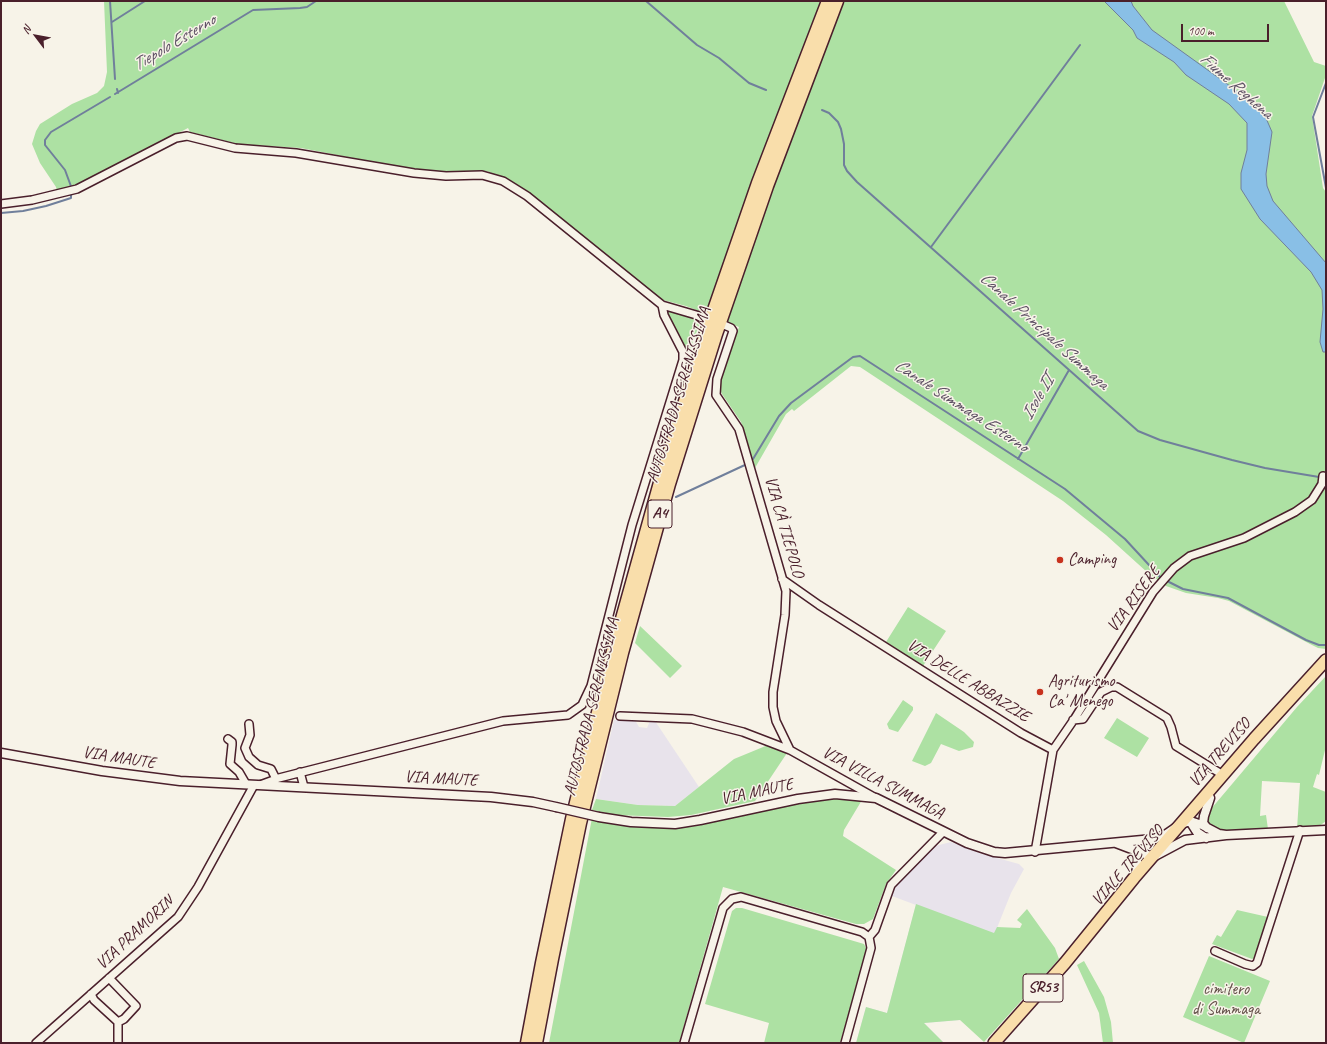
<!DOCTYPE html>
<html>
<head>
<meta charset="utf-8">
<style>
	body { margin:0 }
	#map { position:relative; width:1327px; height:1044px; overflow:hidden; background:#f7f3e8; font-family:Caveat,sans-serif }
	canvas { display:block }
	.frame { position:absolute; inset:0; border:2px solid #4a1f2b; pointer-events:none }
	.north { position:absolute; left:16px; top:16px; width:40px; height:40px; -webkit-text-stroke:3px #f7f3e8; paint-order:stroke; rotate:302deg; font-size:11px; font-weight:700; line-height:16px; text-align:center; color:#4a1f2b }
	.north::after { content:''; display:block; margin:auto; width:14px; height:18px; background:#4a1f2b; clip-path:polygon(50% 0,100% 100%,50% 72%,0 100%) }
	.scale { position:absolute; left:1181px; top:24px; width:88px; height:18px; box-sizing:border-box; border:2px solid #4a1f2b; border-top:0; padding-left:5px; font-size:12px; line-height:14px; white-space:nowrap; color:#4a1f2b; -webkit-text-stroke:3px #f7f3e8; paint-order:stroke }
</style>
</head>
<body>
<div id="map">
<canvas width="1327" height="1044"></canvas>
<div class="frame"></div>
<div class="north">N</div>
<div class="scale">100 m</div>
</div>
<script>
const g = document.querySelector('canvas').getContext('2d');
g.lineJoin = 'round';
function fill(path, color) {
  g.fillStyle = color;
  g.fill(path, 'evenodd');
}
function toPath(rows) {
  const path = new Path2D();
  for (const r of rows) {
    path.moveTo(r[0], r[1]);
    for (let i = 2; i < r.length; i += 2) path.lineTo(r[i], r[i + 1]);
  }
  return path;
}
function trace(path, color, width, dash) {
  g.strokeStyle = color;
  g.lineWidth = width;
  g.lineCap = dash ? 'butt' : 'round';
  g.setLineDash(dash || []);
  g.stroke(path);
}
function drawText(font, color, halo, rows, align = 'center') {
  g.font = font + ' Caveat,sans-serif';
  g.lineWidth = 3;
  g.setLineDash([]);
  g.textBaseline = 'middle';
  g.strokeStyle = halo;
  g.fillStyle = color;
  for (const [text, x, y, turn = 0] of rows) {
    g.save();
    g.translate(x, y);
    g.rotate((+turn || 0) * Math.PI / 180);
    g.textAlign = isNaN(turn) ? turn : align;
    if (halo) g.strokeText(text, 0, 0);
    g.fillText(text, 0, 0);
    g.restore();
  }
}
const built = toPath([
	[614,720,635,720,639,727,647,728,650,721,655,721,699,787,675,806,638,805,596,799],
	[951,842,979,853,1019,864,1024,869,1011,893,960,1020,924,1023,944,1043,856,1043,866,1007,887,1013,916,905,892,896,896,886,910,868,935,846]
]);
const green = toPath([
	[104,1,1284,1,1314,62,1326,66,1326,75,1312,116,1323,188,1326,192,1326,649,1318,648,1310,644,1229,601,1218,598,1186,593,1166,586,1148,573,1106,535,1063,501,860,367,851,366,794,411,792,409,786,414,755,468,741,422,722,394,718,385,739,327,686,306,659,299,509,181,487,171,436,172,368,161,301,148,238,144,190,132,188,128,76,186,57,192,56,187,40,163,32,144,36,131,40,124,72,104,97,93,104,86,107,72],
	[668,310,699,317,701,320,689,352,686,351,667,316],
	[908,607,946,631,923,666,886,642],
	[640,626,682,666,670,678,635,643],
	[1326,676,1326,746,1319,775,1317,774,1313,787,1326,792,1326,821,1318,827,1297,829,1300,783,1262,781,1260,816,1266,815,1268,829,1221,833,1215,831,1208,823,1208,814,1211,809,1297,707],
	[903,700,913,707,913,710,898,732,889,729,887,724],
	[936,713,964,732,974,742,973,747,959,751,941,744,931,763,925,766,912,761],
	[1117,718,1149,738,1137,757,1104,738],
	[768,745,787,753,755,801,691,815,668,817,616,815,592,810,596,799,638,805,675,806,734,759],
	[835,798,862,800,844,830,843,836,896,870,886,884,873,919,864,924,856,924,723,887,679,1043,549,1043,592,818,616,825,656,828,697,826,806,800],
	[916,904,994,933,997,927,1020,928,1022,924,1017,920,1027,909,1055,948,1059,959,984,1042,960,1020,924,1023,944,1043,856,1043,866,1007,887,1013],
	[736,908,742,908,864,944,867,950,840,1043,764,1043,769,1023,705,1004,732,911],
	[1237,910,1268,917,1255,958,1252,959,1212,944,1217,935,1221,937],
	[1209,956,1270,981,1244,1043,1183,1017],
	[1084,961,1104,997,1111,1022,1113,1043,1103,1043,1099,1013,1077,965]
]);
const water = toPath([
	[1104,1,1131,1,1133,6,1152,30,1262,109,1272,132,1266,174,1267,186,1273,201,1326,263,1326,352,1323,352,1320,342,1323,309,1322,290,1311,272,1260,219,1241,189,1241,173,1247,150,1247,123,1229,104,1186,75,1174,62,1137,38,1133,30,1104,1]
]);
const stream = toPath([
	[110,1,115,79],
	[646,1,697,45,719,58,749,83,766,90],
	[112,22,145,1],
	[1326,83,1313,117,1326,188],
	[117,89,118,93],
	[115,94,253,10,300,8,307,7,316,1],
	[822,110,829,113,838,122,841,129,844,144,844,165,847,171,857,182,1138,431,1160,440,1232,460,1265,468,1319,477],
	[72,189,65,170,45,145,45,140,51,132,110,97],
	[1,213,23,211,46,206,71,198,71,193],
	[931,247,1080,45],
	[753,459,779,416,791,403,853,357,860,356,1065,489,1125,539,1161,578],
	[1018,459,1069,370],
	[676,497,747,464],
	[1169,582,1183,589,1228,598,1306,640,1319,645,1326,645]
]);
const minor = toPath([
	[1,204,32,200,77,189,176,138,187,136,235,148,296,153,414,173,446,176,482,175,503,181,527,196,662,305,703,317],
	[724,325,731,328,733,331,717,379,716,395,739,429,786,591,785,615,773,692,773,707,776,721,790,750],
	[782,579,819,605,1021,733,1053,750,1035,852],
	[620,716,692,719,743,732,790,750,874,797],
	[1073,720,1083,719,1101,692,1111,687,1117,687,1167,718,1171,727,1176,746,1223,775],
	[249,724,250,735,245,748,249,757,258,765,271,769,276,779],
	[228,739,232,742,232,745,230,764,239,772,246,784],
	[1053,750,1075,718,1153,592,1174,568,1190,556,1244,538,1295,512,1312,500,1322,484,1323,476],
	[300,772,304,787],
	[260,785,279,778,503,721,568,715,582,705,591,686,632,525,683,360,683,352,664,315,662,305],
	[1215,951,1245,964,1253,966,1257,963,1300,830],
	[91,994,94,1000,118,1022,124,1019,136,1006,109,978],
	[36,1043,178,917,198,887,254,785],
	[118,1043,118,1022],
	[684,1043,723,908,732,899,741,897,862,932,869,937],
	[845,1043,871,948,869,937,875,930,891,885,943,832]
]);
const tertiary = toPath([
	[1,753,102,771,180,781,491,797,533,802,556,807],
	[599,817,631,822,675,824,700,820,798,799,835,794,876,798,967,843,994,852,1005,853,1153,839,1165,835,1181,824,1190,821,1202,825,1219,834,1226,835],
	[1190,821,1197,832,1206,838],
	[1207,828,1203,823,1204,816,1210,798],
	[1116,843,1153,857],
	[1135,851,1138,866,1135,875],
	[1155,856,1185,840,1226,835,1326,830]
]);
const primary = toPath([
	[994,1043,1065,963,1134,878,1254,739,1326,660]
]);
const motorway = toPath([
	[527,1043,542,963,572,819,613,651,659,486,706,333,758,183,828,1],
	[536,1043,552,959,580,823,622,653,669,484,716,334,767,186,837,1]
]);
const tertiaryBridge = toPath([
	[556,807,599,817]
]);
const markers = [
	[1060,560,4,"#c8321e"],
	[1040,692,4,"#c8321e"]
];
const shields = [
	[660,514,24],
	[1043,988,40]
];
const shieldNames = [
	["A4",660,514],
	["SR53",1043,988]
];
const streetNames = [
	["AUTOSTRADA SERENISSIMA",679,395,-73],
	["VIA CÀ TIEPOLO",784,527,74],
	["VIA RISERE",1134,599,-54],
	["VIA DELLE ABBAZZIE",968,681,32],
	["AUTOSTRADA SERENISSIMA",592,707,-76],
	["VIA TREVISO",1220,753,-49],
	["VIA MAUTE",119,758,9],
	["VIA MAUTE",441,779,3],
	["VIA VILLA SUMMAGA",883,783,28],
	["VIA MAUTE",757,792,-12],
	["VIALE TREVISO",1128,866,-49],
	["VIA PRAMORIN",135,933,-43]
];
const poiNames = [
	["Camping",1068,560],
	["Agriturismo",1048,682],
	["Ca' Menego",1048,702]
];
const parkNames = [
	["cimitero",1226,990],
	["di Summaga",1226,1010]
];
const waterNames = [
	["Tiepolo Esterno",174,43,-31],
	["Fiume Reghena",1236,86,41],
	["Canale Principale Summaga",1044,331,42],
	["Isole II",1038,398,-60],
	["Canale Summaga Esterno",961,406,33]
];
fill(built, '#e8e3eb');
fill(green, '#ade1a3');
fill(water, '#89bfe6');
trace(water, '#707f9b', 1);
trace(stream, '#707f9b', 2);
trace(minor, '#4a1f2b', 10);
trace(tertiary, '#4a1f2b', 11);
trace(primary, '#4a1f2b', 14);
trace(motorway, '#4a1f2b', 15);
trace(minor, '#f7f3e8', 7);
trace(tertiary, '#f7f3e8', 8);
trace(primary, '#f9deab', 11);
trace(motorway, '#f9deab', 12);
trace(tertiaryBridge, '#4a1f2b', 11, []);
trace(tertiaryBridge, '#f7f3e8', 8);
for (const [x, y, r, color] of markers) {
  const dot = new Path2D();
  dot.arc(x, y, r, 0, 2 * Math.PI);
  g.fillStyle = color;
  g.fill(dot);
  trace(dot, '#f7f3e8', 1.5);
}
for (const [x, y, w] of shields) {
  const box = new Path2D();
  box.roundRect(x - w / 2, y - 14, w, 28, 3);
  g.fillStyle = '#f7f3e8';
  g.fill(box);
  trace(box, '#4a1f2b', 1);
}
drawText('bold 16px', '#4a1f2b', null, shieldNames);
drawText('17px', '#4a1f2b', '#f7f3e8', streetNames);
drawText('17px', '#4a1f2b', '#f7f3e8', poiNames, 'left');
drawText('17px', '#635049', '#f7f3e8', parkNames);
drawText('italic 18px', '#5d4f63', '#f7f3e8', waterNames);
</script>
</body>
</html>
